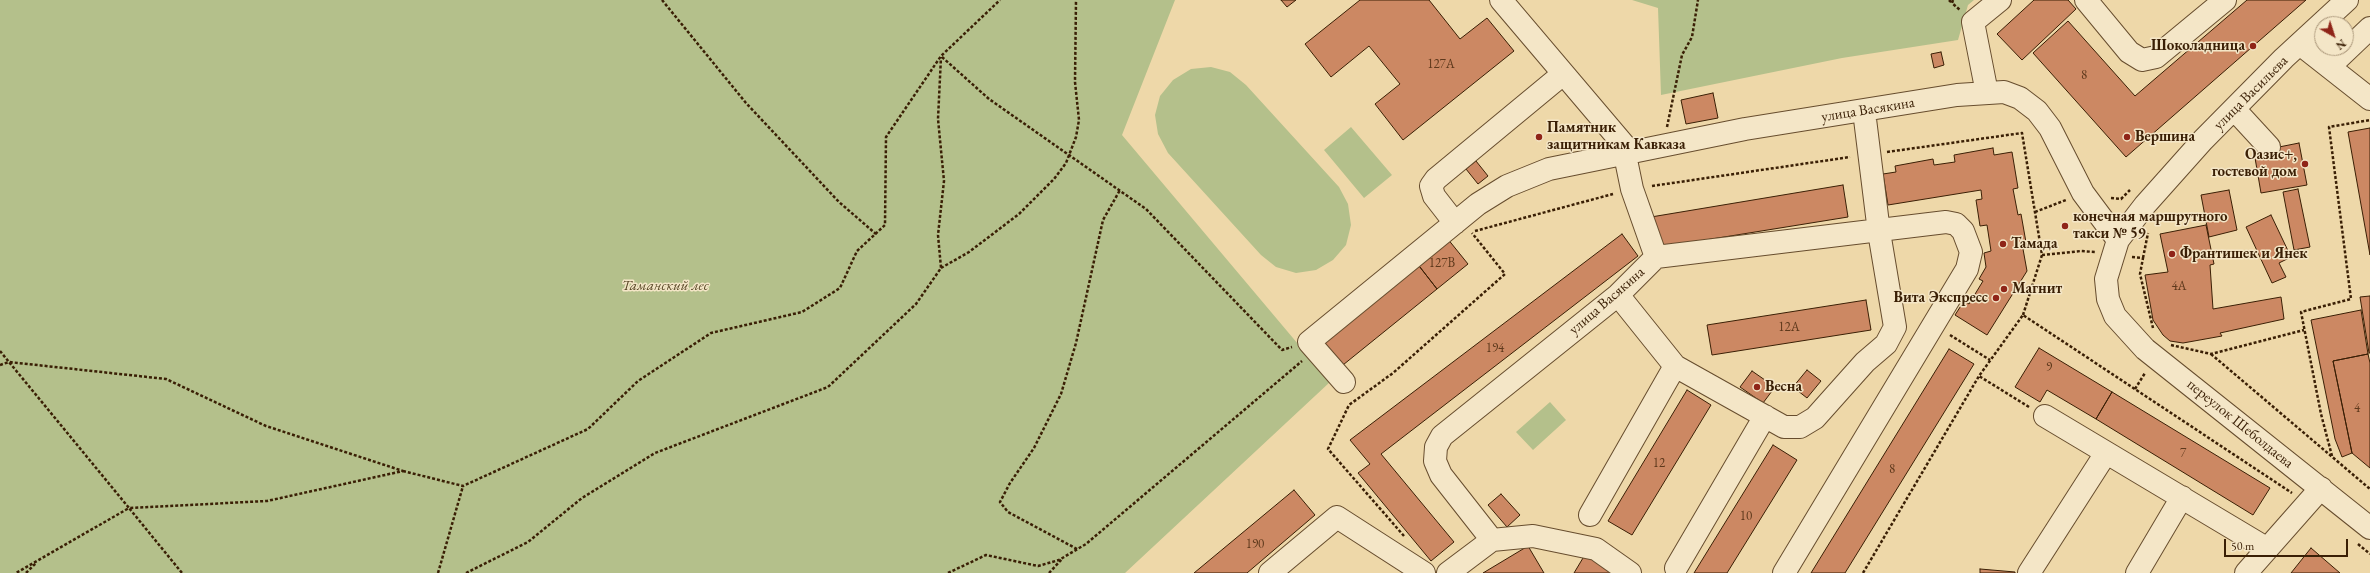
<!DOCTYPE html>
<html>
<head>
<meta charset="utf-8">
<style>
	body { margin:0 }
	#map { position:relative; width:2370px; height:573px; overflow:hidden; background:#eed8a9; font-family:"EB Garamond",serif }
	canvas { display:block }
	.north { position:absolute; left:2314px; top:16px; width:40px; height:40px; box-sizing:border-box; background:#f4e6c7; border:1px solid #aa9679; border-radius:50%; rotate:141deg; font-size:11px; font-weight:700; line-height:16px; text-align:center; color:#3a1f05 }
	.north::after { content:''; display:block; margin:auto; width:14px; height:18px; background:#8f2418; clip-path:polygon(50% 0,100% 100%,50% 72%,0 100%) }
	.scale { position:absolute; left:2224px; top:539px; width:124px; height:18px; box-sizing:border-box; border:2px solid #3a1f05; border-top:0; padding-left:5px; font-size:12px; line-height:14px; white-space:nowrap; color:#3a1f05; -webkit-text-stroke:3px #f4e6c7; paint-order:stroke }
</style>
</head>
<body>
<div id="map">
<canvas width="2370" height="573"></canvas>
<div class="north">N</div>
<div class="scale">50 m</div>
</div>
<script>
const g = document.querySelector('canvas').getContext('2d');
g.lineJoin = 'round';
function fill(path, color) {
  g.fillStyle = color;
  g.fill(path, 'evenodd');
}
function toPath(rows) {
  const path = new Path2D();
  for (const r of rows) {
    path.moveTo(r[0], r[1]);
    for (let i = 2; i < r.length; i += 2) path.lineTo(r[i], r[i + 1]);
  }
  return path;
}
function trace(path, color, width, dash) {
  g.strokeStyle = color;
  g.lineWidth = width;
  g.lineCap = dash ? 'butt' : 'round';
  g.setLineDash(dash || []);
  g.stroke(path);
}
function drawText(font, color, halo, rows, align = 'center') {
  g.font = font + ' "EB Garamond",serif';
  g.lineWidth = 3;
  g.setLineDash([]);
  g.textBaseline = 'middle';
  g.strokeStyle = halo;
  g.fillStyle = color;
  for (const [text, x, y, turn = 0] of rows) {
    g.save();
    g.translate(x, y);
    g.rotate((+turn || 0) * Math.PI / 180);
    g.textAlign = isNaN(turn) ? turn : align;
    if (halo) g.strokeText(text, 0, 0);
    g.fillText(text, 0, 0);
    g.restore();
  }
}
const green = toPath([
	[0,0,1175,0,1122,135,1330,382,1125,573,0,573],
	[1632,0,1974,0,1968,5,1958,40,1842,58,1661,95,1658,8],
	[1211,67,1230,72,1246,85,1339,187,1348,204,1351,225,1346,245,1333,260,1316,270,1296,273,1276,267,1261,255,1168,153,1158,134,1155,115,1160,96,1173,80,1191,69],
	[1351,127,1392,175,1364,198,1324,150],
	[1550,402,1566,420,1533,450,1516,432]
]);
const building = toPath([
	[1281,0,1296,0,1287,7,1281,0],
	[1360,0,1429,0,1460,39,1487,18,1514,51,1403,140,1375,104,1400,84,1369,46,1331,77,1305,44,1360,0],
	[2034,0,2068,0,2076,9,2022,60,1997,34,2034,0],
	[2247,0,2306,0,2126,157,2033,53,2068,21,2135,96,2247,0],
	[1941,52,1944,65,1934,68,1931,54,1941,52],
	[1713,93,1718,118,1686,124,1681,100,1713,93],
	[2370,128,2370,255,2348,132,2370,128],
	[2299,143,2307,185,2261,193,2254,152,2299,143],
	[1993,148,1994,155,2012,152,2018,188,2013,189,2018,215,2021,214,2027,248,2023,249,2027,271,1987,335,1955,315,1964,301,1969,304,1983,281,1979,279,1986,267,1984,253,1991,251,1987,225,1980,226,1976,200,1982,199,1981,190,1888,205,1883,174,1896,172,1895,166,1933,159,1934,165,1955,162,1954,155,1993,148],
	[1476,161,1488,176,1478,184,1466,169,1476,161],
	[1843,185,1848,217,1656,248,1651,217,1843,185],
	[2298,189,2310,247,2294,250,2283,192,2298,189],
	[2229,190,2237,230,2209,237,2201,195,2229,190],
	[2271,215,2291,257,2279,263,2286,277,2272,283,2246,227,2271,215],
	[2206,225,2214,264,2210,265,2213,309,2281,297,2284,319,2220,333,2222,336,2183,343,2170,341,2163,335,2153,320,2145,275,2168,272,2160,234,2206,225],
	[1622,234,1638,256,1381,454,1454,542,1431,561,1358,473,1370,464,1350,440,1622,234],
	[1447,238,1468,264,1437,289,1416,262,1447,238],
	[1416,262,1437,289,1338,369,1316,342,1416,262],
	[2370,296,2370,353,2369,353,2360,297,2370,296],
	[1866,300,1871,330,1712,355,1707,325,1866,300],
	[2361,310,2368,354,2333,361,2352,453,2342,457,2335,439,2311,320,2361,310],
	[2039,348,2112,392,2096,419,2047,390,2040,402,2015,387,2039,348],
	[1949,349,1974,364,1845,573,1811,573,1949,349],
	[2368,354,2370,363,2370,468,2352,453,2333,361,2368,354],
	[1807,370,1821,381,1807,398,1793,387,1807,370],
	[1752,371,1775,387,1763,403,1740,387,1752,371],
	[1687,390,1711,405,1632,535,1608,521,1687,390],
	[2112,392,2270,488,2253,515,2096,419,2112,392],
	[1773,445,1797,460,1727,573,1694,573,1773,445],
	[1294,490,1315,515,1247,573,1194,573,1294,490],
	[1501,494,1520,515,1507,527,1488,505,1501,494],
	[1528,546,1544,573,1483,573,1528,546],
	[2311,548,2340,573,2291,573,2311,548],
	[1586,553,1617,573,1574,573,1586,553],
	[1980,569,2015,572,2015,573,1980,573,1980,569]
]);
const path = toPath([
	[662,0,746,103,839,202,876,234],
	[1949,0,1952,3],
	[1953,0,1952,3,1960,10],
	[942,57,989,99,1146,209,1282,350,1292,347],
	[1667,127,1682,55,1692,37,1698,0],
	[1887,152,2022,133,2042,255,2023,315],
	[1652,186,1850,157],
	[2111,198,2121,199,2130,190],
	[2035,212,2066,200],
	[1475,231,1613,194],
	[2042,255,2081,251,2095,252],
	[2132,257,2143,258,2140,274,2153,328],
	[2143,258,2148,233],
	[941,268,969,252,1019,214,1054,179,1066,163,1076,137,1079,120,1075,82,1076,0],
	[1950,335,1990,360],
	[2171,345,2211,354,2304,330],
	[0,351,9,362,166,379,266,426,403,471,267,501,129,508,182,573],
	[2211,354,2370,489],
	[0,365,9,362,129,508,16,573],
	[2135,389,2145,373],
	[2029,407,1979,376,2023,315,2292,493],
	[2332,456,2321,414,2301,312,2351,299,2329,127,2370,120],
	[403,471,463,486,588,429,638,381,711,333,802,312,840,288,857,251,885,225,886,137,941,56,1000,0],
	[1404,536,1328,449,1349,405,1393,373,1505,274,1472,233],
	[2358,544,2370,554],
	[1077,549,1008,512,1000,502,1010,483,1034,448,1061,394,1076,343,1103,220,1120,190],
	[26,573,36,563],
	[438,573,463,486],
	[466,573,528,542,582,498,655,453,828,387,916,304,941,268,938,235,944,181,938,119,941,57],
	[948,573,986,555,1038,566,1059,560,1086,544,1302,361],
	[1049,573,1062,559],
	[1863,573,1979,376]
]);
const minor = toPath([
	[1501,0,1630,152],
	[2086,0,2129,52,2142,60,2156,57,2225,0],
	[2347,0,2284,58,2203,140,2145,205,2118,240,2106,279,2108,299,2115,316,2145,349,2370,528],
	[2300,44,2370,99],
	[2329,67,2370,28],
	[1987,93,1973,22,2000,0],
	[2234,109,2269,147],
	[1625,155,1632,189,1656,257],
	[1455,223,1434,196,1431,186,1436,179,1563,74],
	[1656,257,1946,222,1956,224,1963,231,1971,252,1967,269,1784,573],
	[1618,295,1675,366],
	[1344,382,1309,342,1478,204,1507,186,1549,169,1745,129,1957,95,2004,92,2020,98,2037,111,2050,128,2083,193,2118,240],
	[2045,416,2266,548],
	[1590,515,1675,366,1784,427,1800,427,1815,418,1865,362,1886,344,1895,327,1879,232,1864,111],
	[1492,540,1441,475,1435,461,1436,447,1442,436,1618,295,1656,257],
	[1492,540,1533,536,1596,549,1630,573],
	[1676,568,1765,416],
	[1270,573,1337,517,1424,573],
	[1448,573,1492,540],
	[2029,573,2106,453],
	[2137,573,2182,497],
	[2246,573,2321,488]
]);
const markers = [
	[2253,46,4,"#8f2418"],
	[1539,137,4,"#8f2418"],
	[2127,137,4,"#8f2418"],
	[2305,164,4,"#8f2418"],
	[2065,226,4,"#8f2418"],
	[2003,244,4,"#8f2418"],
	[2172,254,4,"#8f2418"],
	[2004,289,4,"#8f2418"],
	[1996,298,4,"#8f2418"],
	[1757,387,4,"#8f2418"]
];
const numberNames = [
	["127А",1441,64],
	["8",2084,75],
	["127В",1442,263],
	["4А",2179,286],
	["12А",1789,327],
	["194",1495,348],
	["9",2049,367],
	["4",2357,408],
	["7",2183,453],
	["12",1659,463],
	["8",1892,469],
	["10",1746,516],
	["190",1255,544]
];
const poiNames = [
	["Шоколадница",2245,46,"right"],
	["Памятник",1547,128],
	["защитникам Кавказа",1547,145],
	["Вершина",2135,137],
	["Оазис+,",2297,155,"right"],
	["гостевой дом",2297,172,"right"],
	["конечная маршрутного",2073,217],
	["такси № 59",2073,234],
	["Тамада",2011,244],
	["Франтишек и Янек",2180,254],
	["Магнит",2012,289],
	["Вита Экспресс",1988,298,"right"],
	["Весна",1765,387]
];
const streetNames = [
	["улица Васильева",2251,93,-45],
	["улица Васякина",1868,110,-9],
	["улица Васякина",1607,301,-41],
	["переулок Шеболдаева",2240,424,39]
];
const parkNames = [
	["Таманский лес",665,286]
];
fill(green, '#b4c08b');
fill(building, '#cc8863');
trace(building, '#3a1f05', 1);
trace(minor, '#674d2e', 24);
trace(path, '#3a1f05', 2.5, [3, 2]);
trace(minor, '#f4e6c7', 22);
for (const [x, y, r, color] of markers) {
  const dot = new Path2D();
  dot.arc(x, y, r, 0, 2 * Math.PI);
  g.fillStyle = color;
  g.fill(dot);
  trace(dot, '#f4e6c7', 1.5);
}
drawText('13px', '#5e391c', null, numberNames);
drawText('bold 15px', '#3a1f05', '#f4e6c7', poiNames, 'left');
drawText('15px', '#3a1f05', '#f4e6c7', streetNames);
drawText('italic 15px', '#584726', '#f4e6c7', parkNames);
</script>
</body>
</html>
